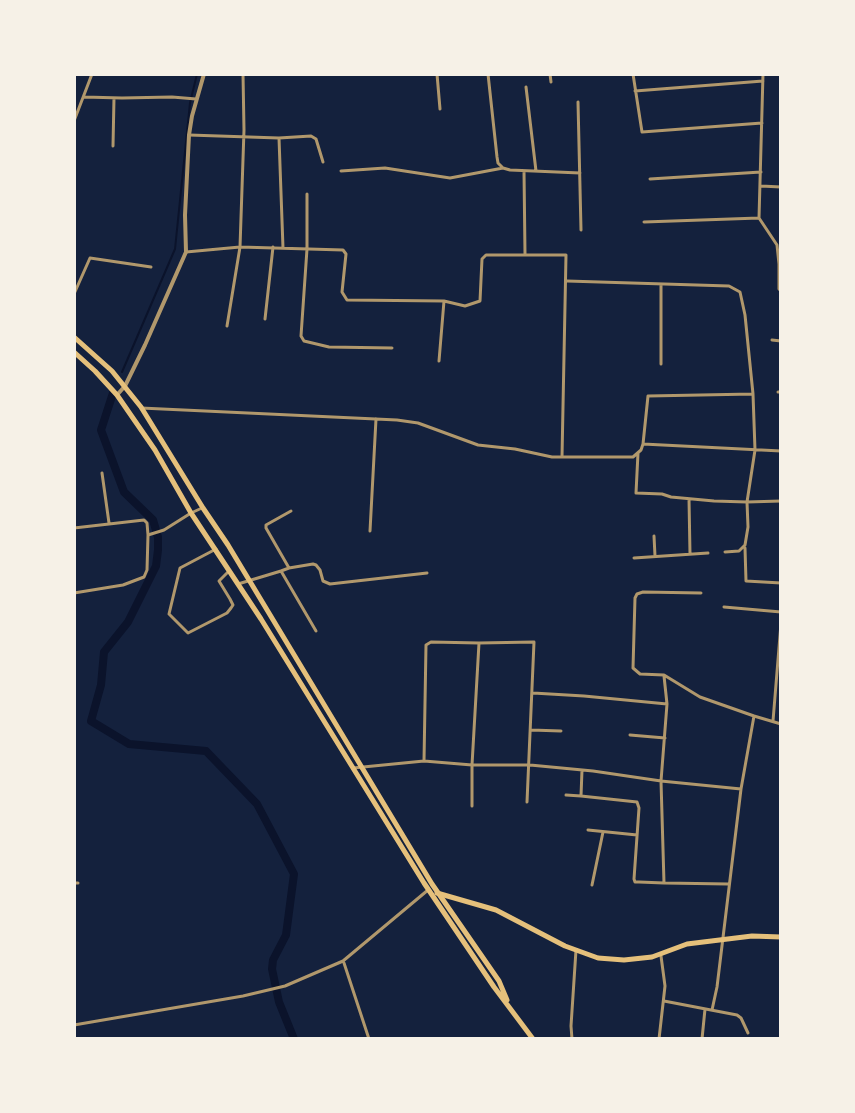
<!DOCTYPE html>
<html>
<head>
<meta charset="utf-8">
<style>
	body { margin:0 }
	#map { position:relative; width:855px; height:1113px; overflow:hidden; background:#14213d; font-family:Montserrat,sans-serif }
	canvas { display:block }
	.frame { position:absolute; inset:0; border:76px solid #f6f1e7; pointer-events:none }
</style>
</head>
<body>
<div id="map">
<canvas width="855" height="1113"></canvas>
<div class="frame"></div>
</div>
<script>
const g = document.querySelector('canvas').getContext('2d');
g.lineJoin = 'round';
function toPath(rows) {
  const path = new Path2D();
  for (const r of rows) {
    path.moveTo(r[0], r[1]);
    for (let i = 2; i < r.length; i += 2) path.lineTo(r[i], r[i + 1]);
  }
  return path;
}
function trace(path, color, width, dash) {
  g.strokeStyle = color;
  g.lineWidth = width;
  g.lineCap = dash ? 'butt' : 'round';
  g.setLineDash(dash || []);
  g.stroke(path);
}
const stream = toPath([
	[122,372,175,249,190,103,197,74]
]);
const canal = toPath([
	[113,393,101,430,124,492,153,520,158,537,158,550,156,566,128,622,104,652,101,685,91,721,129,744,206,751,257,804,294,874,286,935,273,960,272,969,279,1002,294,1039]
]);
const minor = toPath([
	[243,74,244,130,240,247,343,250,346,254,342,292,347,300,444,301,439,361],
	[437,74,440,109],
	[488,74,497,157,498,163,503,168,510,170,580,173],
	[550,74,551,82],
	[633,74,642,132,762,123],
	[526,87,536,171],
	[635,91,763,81],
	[84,97,122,98,172,97,196,99],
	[578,102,581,230],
	[74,121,92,74],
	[189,135,279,138,311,136,316,139,323,162],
	[279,138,283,248],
	[113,146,114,98],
	[341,171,385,168,450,178,503,168],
	[524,171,525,254],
	[650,179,761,172],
	[761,186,781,187],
	[307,194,307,249,301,336,304,341,329,347,392,348],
	[759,218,777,245,779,264,779,289,781,291],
	[644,222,759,218,763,74],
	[186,252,240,247,227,326],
	[567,281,729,286,740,292,745,315,753,394,755,450,747,502,714,501,671,497,662,494,636,493,638,453],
	[74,294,90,258,151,267],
	[444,301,465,306,480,301,482,259,486,255,566,255,562,457],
	[265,319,273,247],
	[772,340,781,341],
	[661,364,661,284],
	[778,392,781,392],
	[753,394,648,396,643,444,781,451],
	[141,408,397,420,418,423,478,445,515,449,552,457,633,457,641,450,643,444],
	[102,473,109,523],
	[689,499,690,554],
	[291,511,266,525,266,528,289,568,281,571,316,631],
	[74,528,144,520,147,523,148,535],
	[370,531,376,419],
	[654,536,655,556],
	[745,548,746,581,781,583],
	[216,549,180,568,169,614,188,633,227,613,231,608,233,605,230,599,219,581,229,571],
	[725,552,739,551,745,545,748,527,747,502,781,501],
	[634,558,708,553],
	[289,568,313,564,316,565,320,570,323,581,330,584,427,573],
	[238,584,281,571],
	[74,593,123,585,144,577,147,570,148,535,164,530,191,513,202,508],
	[701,593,643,592,637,594,635,598,633,668,640,674,664,675,700,697,754,716],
	[724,607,781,612],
	[479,643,534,642,527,802],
	[664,676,667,704],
	[533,693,584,696,667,704,661,781,664,883,728,884],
	[773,721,781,623],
	[531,730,561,731],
	[630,735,665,738],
	[424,761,426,645,431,642,479,643,472,765,472,806],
	[353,768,424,761,472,765,530,765,593,771,661,781,741,789,717,987,712,1010],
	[582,770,581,796,637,802,639,808,634,879,635,882,639,882,664,883],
	[741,789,754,716,781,724],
	[566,795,581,796],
	[588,830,637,835],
	[74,883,78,883],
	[592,885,603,832],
	[344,963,369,1039],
	[664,1001,737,1015,741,1018,748,1033],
	[74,1025,243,996,285,986,343,961,428,890],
	[572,1039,571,1026,576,950],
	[659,1039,665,986,661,956],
	[702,1039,705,1009]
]);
const tertiary = toPath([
	[117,395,125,386,145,345,186,252,185,215,189,135,192,116,204,74]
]);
const secondary = toPath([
	[437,893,496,910,565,946,598,958,624,960,652,957,687,944,752,936,781,937]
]);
const primary = toPath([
	[74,337,112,371,141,407,203,508,228,545,432,884,499,981,507,1000],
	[74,352,95,371,117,395,155,450,191,513,261,619,424,883,494,987,533,1039]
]);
trace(stream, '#0b132b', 2);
trace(canal, '#0b132b', 8);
trace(minor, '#b1986c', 3);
trace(tertiary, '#b1986c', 4);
trace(secondary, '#e5c07b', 5);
trace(primary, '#e5c07b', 5);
</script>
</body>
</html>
